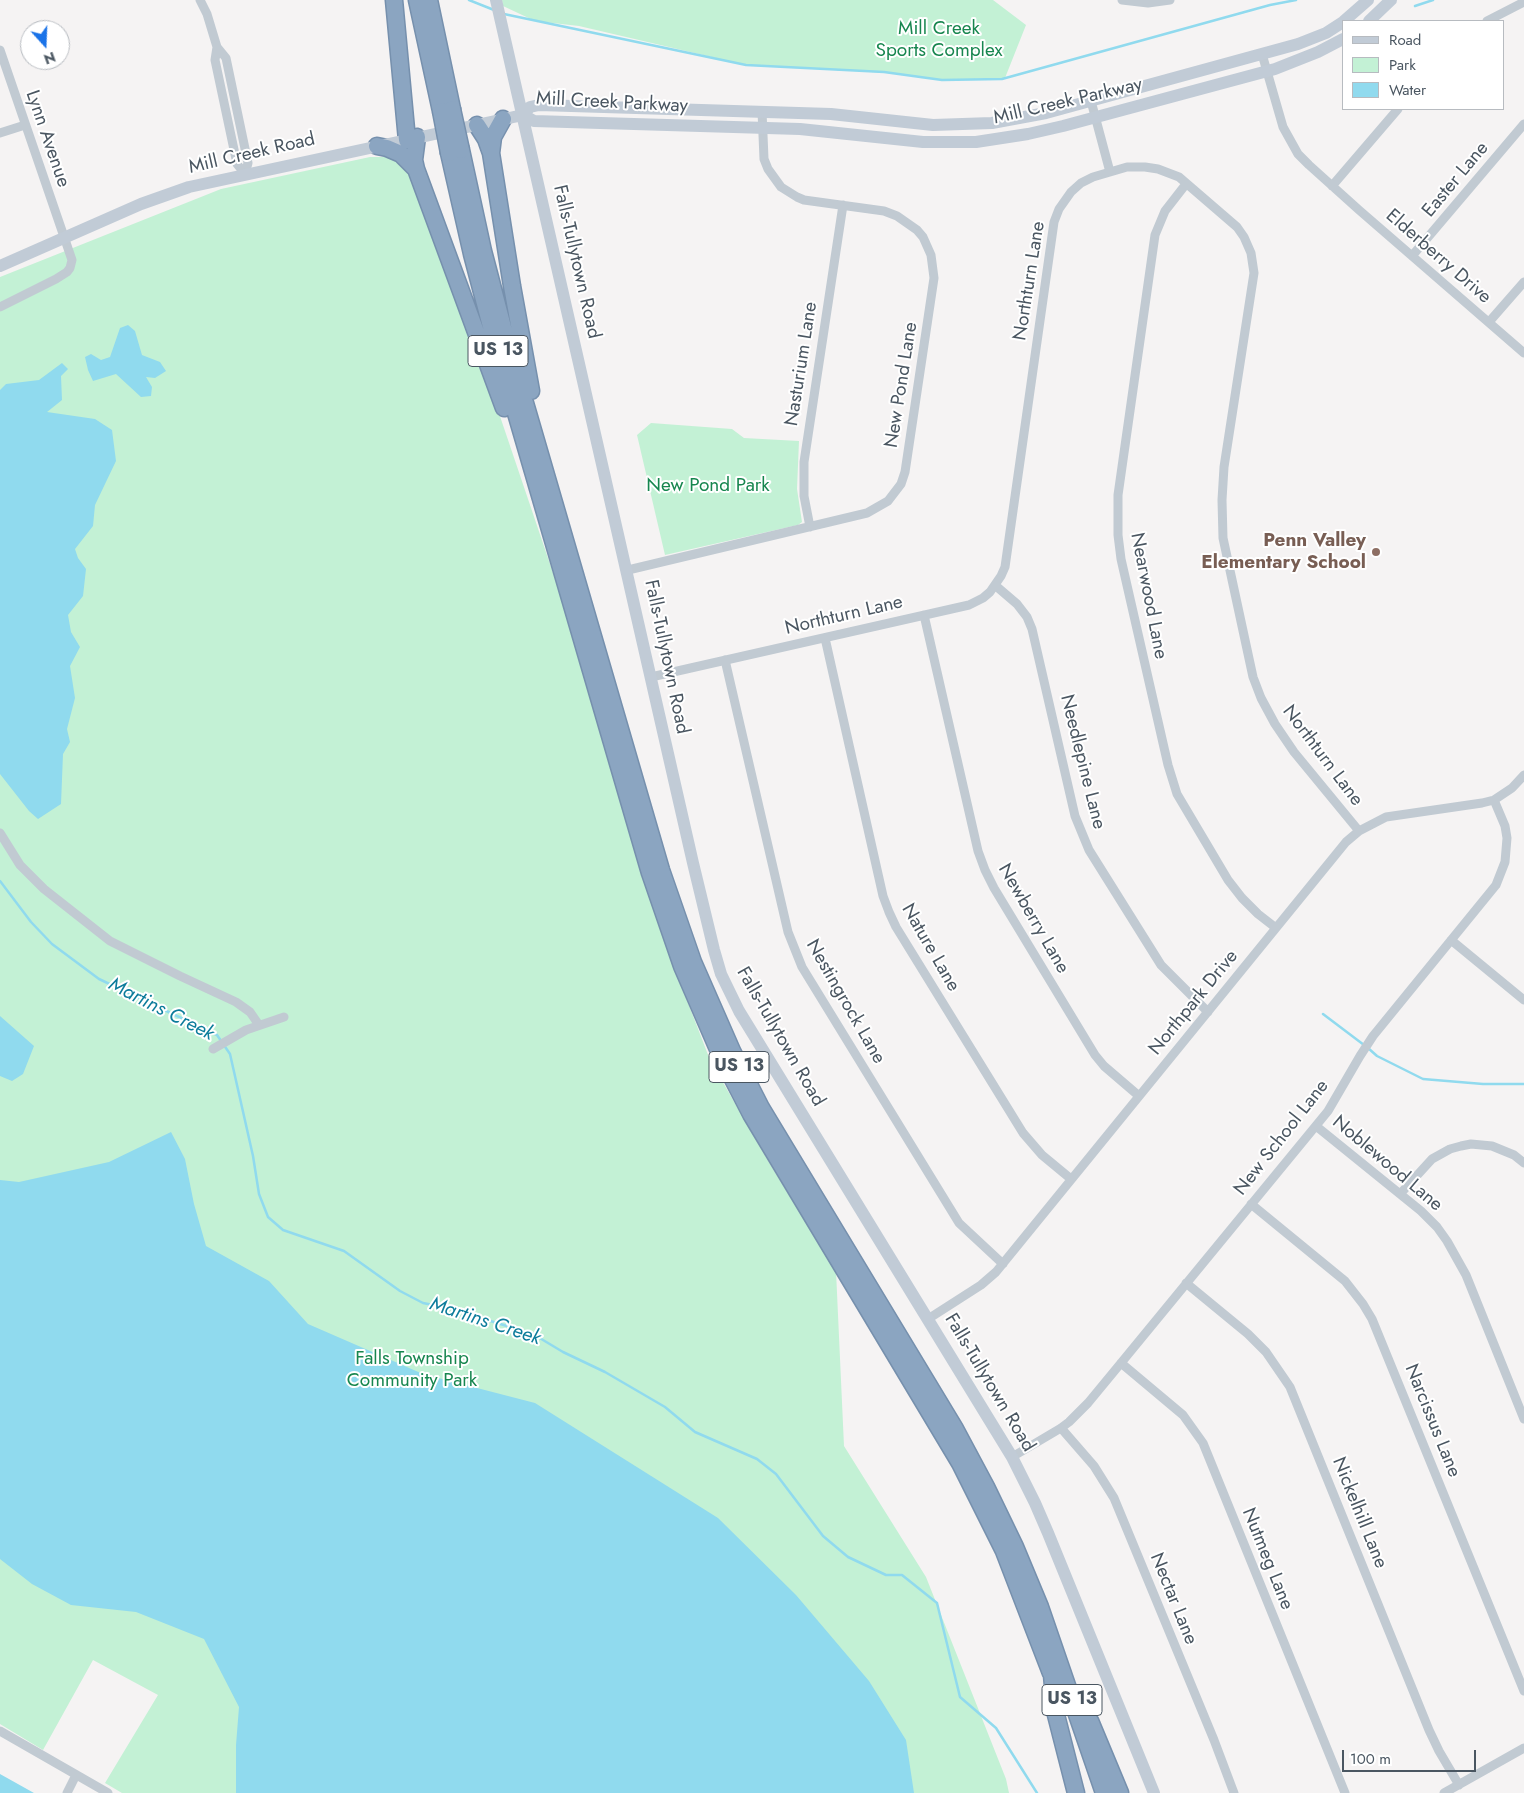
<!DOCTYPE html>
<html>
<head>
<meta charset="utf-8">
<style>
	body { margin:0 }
	#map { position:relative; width:1524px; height:1793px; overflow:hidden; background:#f5f3f3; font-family:Jost,sans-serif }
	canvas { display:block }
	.legend { position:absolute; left:1342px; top:20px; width:162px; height:90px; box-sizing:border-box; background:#fff; border:1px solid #b7bbc0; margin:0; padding:6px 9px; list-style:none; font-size:15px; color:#4a5661 }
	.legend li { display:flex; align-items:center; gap:10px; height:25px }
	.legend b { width:25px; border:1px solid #b7bbc0 }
	.north { position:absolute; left:20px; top:20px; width:50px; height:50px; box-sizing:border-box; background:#fff; border:1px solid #b7bbc0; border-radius:50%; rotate:160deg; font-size:14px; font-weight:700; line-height:20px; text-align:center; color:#4a5661 }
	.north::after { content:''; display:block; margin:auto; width:18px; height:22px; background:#1a73e8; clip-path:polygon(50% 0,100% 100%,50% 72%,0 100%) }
	.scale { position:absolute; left:1342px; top:1750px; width:134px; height:22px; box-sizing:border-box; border:2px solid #4a5661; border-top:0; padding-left:6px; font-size:15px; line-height:18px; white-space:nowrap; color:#4a5661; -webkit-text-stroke:4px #fff; paint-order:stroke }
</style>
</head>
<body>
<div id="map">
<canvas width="1524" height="1793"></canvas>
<ul class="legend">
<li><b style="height:6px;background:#c1cbd6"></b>Road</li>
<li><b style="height:14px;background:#c3f1d5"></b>Park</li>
<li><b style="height:14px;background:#90daee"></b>Water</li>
</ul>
<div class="north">N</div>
<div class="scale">100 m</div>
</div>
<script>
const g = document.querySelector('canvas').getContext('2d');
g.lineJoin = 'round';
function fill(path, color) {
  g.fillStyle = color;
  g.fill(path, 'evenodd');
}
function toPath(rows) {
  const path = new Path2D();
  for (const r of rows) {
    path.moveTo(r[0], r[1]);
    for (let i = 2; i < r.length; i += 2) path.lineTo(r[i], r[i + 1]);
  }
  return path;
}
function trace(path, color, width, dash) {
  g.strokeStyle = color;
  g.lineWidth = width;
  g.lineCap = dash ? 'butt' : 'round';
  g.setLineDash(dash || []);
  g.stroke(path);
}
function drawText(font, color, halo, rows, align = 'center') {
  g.font = font + ' Jost,sans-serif';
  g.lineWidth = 4;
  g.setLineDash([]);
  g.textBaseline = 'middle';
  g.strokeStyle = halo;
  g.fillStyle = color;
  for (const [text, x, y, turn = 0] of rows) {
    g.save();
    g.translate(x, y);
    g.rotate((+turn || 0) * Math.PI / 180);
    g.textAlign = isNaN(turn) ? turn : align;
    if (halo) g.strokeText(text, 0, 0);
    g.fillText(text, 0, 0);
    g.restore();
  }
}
const green = toPath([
	[502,0,993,0,1026,25,1005,78,942,80,889,73,746,65,579,26,535,21,503,6],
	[370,157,392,157,406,166,483,366,573,632,665,943,710,1060,773,1169,836,1271,844,1446,926,1577,1006,1779,1009,1793,122,1793,105,1783,158,1695,93,1660,43,1750,0,1724,0,277,221,189],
	[651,423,732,429,744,438,799,441,797,489,802,522,798,525,665,555,637,435]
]);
const water = toPath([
	[128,325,135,331,142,355,160,362,166,371,155,378,146,377,152,387,151,396,141,397,116,374,93,381,88,370,85,357,91,354,101,360,110,357,120,328],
	[62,363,68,369,61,376,62,400,47,412,95,419,112,430,116,461,95,505,93,526,75,549,78,558,86,569,83,596,68,615,71,632,80,647,70,666,75,698,67,729,70,742,63,754,61,804,38,819,29,811,0,774,0,390,6,384,39,380],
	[0,1016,34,1046,23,1074,12,1081,0,1076],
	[171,1132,185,1159,194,1204,206,1246,269,1281,308,1324,423,1374,535,1403,718,1518,796,1595,869,1681,906,1740,914,1793,236,1793,236,1745,239,1707,204,1639,136,1612,71,1605,32,1584,0,1559,0,1180,19,1182,109,1162],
	[0,1774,34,1793,0,1793]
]);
const stream = toPath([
	[469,0,494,10],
	[1415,6,1433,0],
	[504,14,746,65,884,72,942,80,1002,79,1270,5,1296,0],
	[0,881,31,922,52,944,99,979,217,1035,230,1054,253,1156,259,1194,268,1217,283,1230,344,1251,400,1291,423,1303,448,1308,533,1334,563,1352,605,1372,665,1407,695,1432,757,1459,776,1474,823,1536,848,1557,886,1575,902,1575,937,1603,960,1697,996,1728,1037,1793],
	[1323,1014,1364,1045],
	[1368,1048,1377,1056,1423,1079,1483,1084,1524,1084]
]);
const street = toPath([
	[200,0,207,14,217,47,226,58,248,163,245,174],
	[1122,0,1148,3,1170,0],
	[1487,21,1524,2],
	[217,47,215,60,236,159,237,164,245,174],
	[0,50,72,260,70,268,67,272,56,279,0,307],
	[1262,54,1283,127,1298,154,1309,165,1359,210,1524,353],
	[1091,101,1110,172],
	[0,133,25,125],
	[1186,184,1165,211,1155,235,1118,495,1118,535,1121,559,1168,765,1177,794,1228,880,1242,898,1258,914,1276,928],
	[1332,186,1398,109],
	[1412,256,1524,124],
	[1489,322,1524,282],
	[810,527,804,496,804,462,843,205],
	[628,570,867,513,888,501,901,484,905,472,934,278,931,255,923,237,917,230,897,216,884,211,804,200,797,197,781,187,768,169,764,159,762,111],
	[996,586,1017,604,1027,617,1032,629,1075,816,1089,850,1161,965,1208,1012],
	[924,615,978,851,985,870,994,888,1095,1055,1104,1066,1139,1096],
	[825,638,883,896,889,912,896,927,1023,1133,1042,1155,1071,1179],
	[725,660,788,932,802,967,959,1223,1003,1264],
	[651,677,969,605,983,598,990,592,1001,576,1005,567,1054,222,1059,209,1071,192,1081,183,1093,177,1127,167,1145,167,1158,169,1179,177,1237,227,1244,237,1251,253,1254,273,1224,467,1222,500,1223,538,1253,677,1261,698,1275,724,1294,752,1359,831],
	[0,833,20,865,44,889,110,941,180,976,236,1002,250,1012,259,1025],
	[1451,940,1524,1000],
	[213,1049,246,1030,284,1017],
	[1316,1126,1421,1211,1437,1227,1447,1241,1466,1275,1524,1419],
	[1401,1193,1432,1159,1450,1149,1461,1146,1471,1144,1492,1146,1514,1155,1524,1163],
	[1251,1204,1345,1281,1363,1304,1372,1319,1524,1691],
	[1186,1283,1248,1334,1266,1352,1290,1387,1429,1730,1439,1751,1459,1785],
	[928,1319,981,1285,996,1272,1346,842,1359,831,1386,817,1482,803,1494,800,1512,788,1524,775],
	[1121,1363,1183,1415,1203,1443,1345,1793],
	[1061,1428,1094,1466,1114,1498,1214,1740,1234,1793],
	[1012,1457,1061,1428,1069,1422,1088,1403,1121,1363,1328,1111,1360,1056,1373,1036,1496,885,1505,862,1507,838,1505,826,1494,800],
	[0,1731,108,1793],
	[67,1793,76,1775],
	[1444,1793,1524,1748]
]);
const secondary = toPath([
	[496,0,693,863,714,950,721,974,739,1011,1012,1457,1035,1503,1048,1533,1154,1793],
	[1344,21,1368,0],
	[1369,21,1391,0],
	[523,115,530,107,539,105,831,114,933,125,992,123,1046,113,1298,44,1326,33,1343,22],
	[523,115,534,121,800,129,923,142,976,142,1028,134,1063,126,1275,69,1318,52,1343,39],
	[0,266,141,204,189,187,523,115]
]);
const highway = toPath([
	[394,0,407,140],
	[417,0,441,111],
	[429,0,452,109],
	[477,125,486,139,491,153,512,286,531,391],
	[417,137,414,160,416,169,504,408],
	[377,146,387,148,401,154,416,169],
	[461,150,483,251,504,331,661,870,693,962,732,1051,761,1108,955,1429,986,1487,1015,1547,1040,1607,1104,1793],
	[449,153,472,254,493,334,650,873,682,966,721,1056,751,1114,960,1463,1004,1551,1051,1673],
	[491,153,493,137,503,119],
	[1052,1674,1055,1711,1076,1793],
	[1090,1721,1120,1793]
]);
const highwayBridge = toPath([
	[452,109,461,150],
	[441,111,449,153]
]);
const markers = [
	[1376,552,5,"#8d6e63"]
];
const shields = [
	[498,351,60],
	[739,1067,60],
	[1072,1700,60]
];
const shieldNames = [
	["US 13",498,351],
	["US 13",739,1067],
	["US 13",1072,1700]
];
const parkNames = [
	["Mill Creek",939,29],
	["Sports Complex",939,51],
	["New Pond Park",708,486],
	["Falls Township",412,1359],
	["Community Park",412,1381]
];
const streetNames = [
	["Mill Creek Parkway",1068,102,-13],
	["Mill Creek Parkway",612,103,3],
	["Lynn Avenue",47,139,71],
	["Mill Creek Road",252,154,-13],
	["Easter Lane",1456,180,-50],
	["Elderberry Drive",1438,257,41],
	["Falls-Tullytown Road",576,262,77],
	["Northturn Lane",1030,281,-81],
	["Nasturium Lane",802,364,-81],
	["New Pond Lane",902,385,-81],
	["Nearwood Lane",1148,596,79],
	["Northturn Lane",844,616,-13],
	["Falls-Tullytown Road",666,657,78],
	["Northturn Lane",1322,756,53],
	["Needlepine Lane",1082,762,76],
	["Newberry Lane",1033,919,60],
	["Nature Lane",930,948,60],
	["Nestingrock Lane",845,1002,60],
	["Northpark Drive",1194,1003,-51],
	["Falls-Tullytown Road",780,1037,60],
	["New School Lane",1282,1138,-52],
	["Noblewood Lane",1387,1164,40],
	["Falls-Tullytown Road",989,1383,59],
	["Narcissus Lane",1432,1421,68],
	["Nickelhill Lane",1359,1513,68],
	["Nutmeg Lane",1267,1559,68],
	["Nectar Lane",1173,1599,68]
];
const educationNames = [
	["Penn Valley",1366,541],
	["Elementary School",1366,563]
];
const waterNames = [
	["Martins Creek",161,1010,27],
	["Martins Creek",485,1322,18]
];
fill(green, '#c3f1d5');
fill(water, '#90daee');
trace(stream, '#90daee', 2.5);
trace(highway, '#7690ad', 19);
trace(street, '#c1cad2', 9);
trace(secondary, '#c1cbd6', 12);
trace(highway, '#8ba5c1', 16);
trace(highwayBridge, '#7690ad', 19, []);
trace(highwayBridge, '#8ba5c1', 16);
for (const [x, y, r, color] of markers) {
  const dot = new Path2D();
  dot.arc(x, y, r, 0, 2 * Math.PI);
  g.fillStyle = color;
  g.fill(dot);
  trace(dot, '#fff', 2);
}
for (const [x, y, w] of shields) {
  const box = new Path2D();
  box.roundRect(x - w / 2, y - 15.5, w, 31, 4);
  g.fillStyle = '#fff';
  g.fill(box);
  trace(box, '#4a5661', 1);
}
drawText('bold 18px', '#4a5661', null, shieldNames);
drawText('19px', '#17864f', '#fff', parkNames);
drawText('19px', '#4a5661', '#fff', streetNames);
drawText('bold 19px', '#785e54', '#fff', educationNames, 'right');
drawText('italic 20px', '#0c7c9b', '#fff', waterNames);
</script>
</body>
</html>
